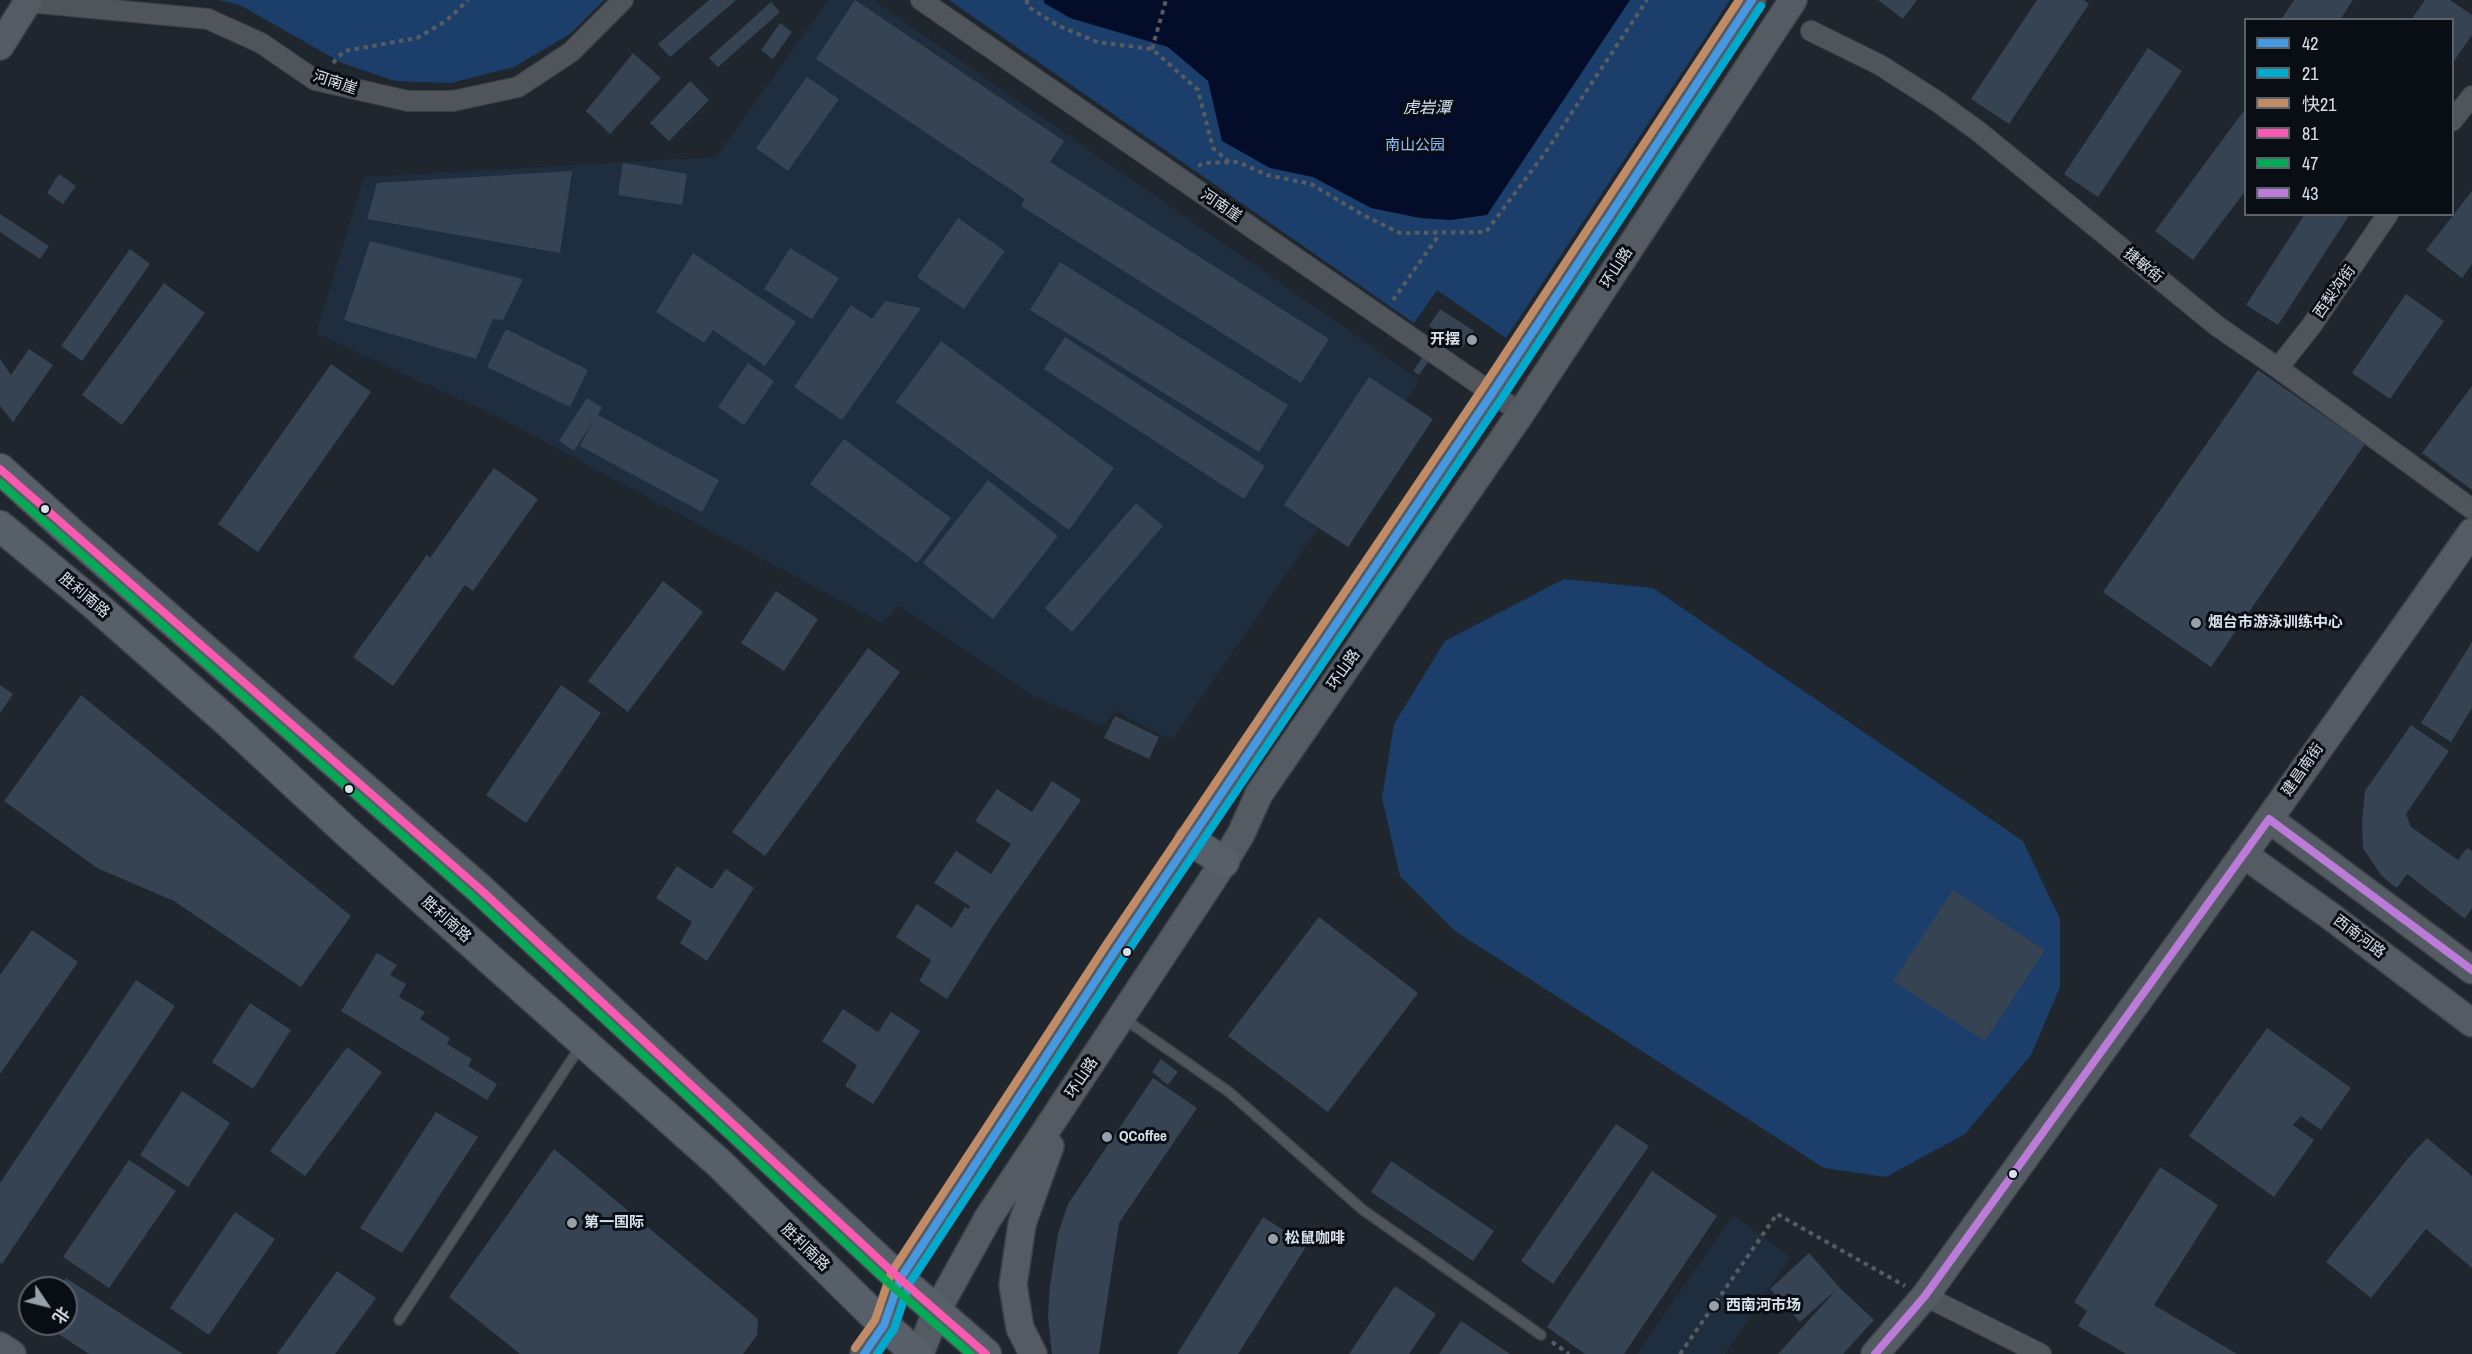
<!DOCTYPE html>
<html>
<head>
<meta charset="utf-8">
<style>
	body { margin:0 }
	#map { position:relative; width:2472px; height:1354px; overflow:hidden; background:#1f262d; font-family:"Archivo Narrow","Noto Sans SC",sans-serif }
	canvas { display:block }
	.legend { position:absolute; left:2244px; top:18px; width:210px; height:198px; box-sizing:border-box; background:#090e14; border:2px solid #5c626a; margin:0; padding:8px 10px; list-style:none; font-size:18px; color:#d8e0ea }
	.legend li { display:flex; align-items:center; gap:12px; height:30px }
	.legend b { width:30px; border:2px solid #5c626a }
	.north { position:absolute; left:18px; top:1276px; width:60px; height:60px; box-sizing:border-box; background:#090e14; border:2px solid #5c626a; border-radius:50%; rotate:125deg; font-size:16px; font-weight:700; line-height:24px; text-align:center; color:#d8e0ea }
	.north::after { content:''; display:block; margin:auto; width:21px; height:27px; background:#979fa8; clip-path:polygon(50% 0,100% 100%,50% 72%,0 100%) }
</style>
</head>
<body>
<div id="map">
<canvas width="2472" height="1354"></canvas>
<ul class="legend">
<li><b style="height:8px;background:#4699e1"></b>42</li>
<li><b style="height:8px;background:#00a9ce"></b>21</li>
<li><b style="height:8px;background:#c18c65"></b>快21</li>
<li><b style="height:8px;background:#f75aaf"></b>81</li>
<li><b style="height:8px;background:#06aa56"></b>47</li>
<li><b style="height:8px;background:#bd7bd9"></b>43</li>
</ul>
<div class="north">北</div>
</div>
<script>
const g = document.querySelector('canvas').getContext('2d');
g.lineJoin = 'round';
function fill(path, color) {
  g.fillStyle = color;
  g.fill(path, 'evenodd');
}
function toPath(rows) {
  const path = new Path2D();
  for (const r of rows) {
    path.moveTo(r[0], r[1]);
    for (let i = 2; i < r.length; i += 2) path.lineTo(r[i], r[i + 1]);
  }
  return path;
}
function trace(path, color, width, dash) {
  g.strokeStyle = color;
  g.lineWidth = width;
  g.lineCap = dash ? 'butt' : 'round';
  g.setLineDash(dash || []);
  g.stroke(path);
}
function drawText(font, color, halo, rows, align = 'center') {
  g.font = font + ' "Archivo Narrow","Noto Sans SC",sans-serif';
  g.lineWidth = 6;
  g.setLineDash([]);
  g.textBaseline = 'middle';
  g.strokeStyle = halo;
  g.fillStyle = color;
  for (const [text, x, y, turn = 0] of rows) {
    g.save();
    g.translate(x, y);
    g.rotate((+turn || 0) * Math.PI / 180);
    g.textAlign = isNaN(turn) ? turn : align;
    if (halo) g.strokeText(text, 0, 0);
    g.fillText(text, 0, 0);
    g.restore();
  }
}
const built = toPath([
	[828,0,873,0,1420,380,1174,737,1166,738,1116,711,1102,726,1033,696,899,606,882,623,502,419,316,333,364,177,716,157],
	[1733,1215,1790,1257,1725,1354,1637,1354]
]);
const green = toPath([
	[218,0,604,0,570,34,514,67,451,83,395,81,342,63,240,5],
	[949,0,1730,0,1506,338,1437,290,1414,323],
	[1564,579,1653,588,2023,841,2060,919,2060,987,2031,1055,1965,1134,1886,1177,1824,1168,1455,931,1400,876,1382,798,1394,724,1445,641]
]);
const water = toPath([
	[1044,0,1630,0,1487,215,1450,220,1420,218,1371,208,1313,177,1270,168,1222,141,1208,81,1168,47,1070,18,1044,3]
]);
const building = toPath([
	[709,0,736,0,670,57,658,44],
	[855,0,1064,141,1050,162,1329,339,1301,383,1021,206,1025,199,816,59],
	[1878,0,1917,0,1903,19],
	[2037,0,2084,0,2089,4,2009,124,1971,99],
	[2294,0,2353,0,2340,20,2281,20],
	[2425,0,2450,0,2472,15,2472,35,2452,64,2452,20,2411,20],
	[771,2,780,12,718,67,709,58],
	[780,23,792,32,773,59,761,50],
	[2148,48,2182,71,2098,197,2064,174],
	[633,53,661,78,610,134,586,111],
	[807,77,839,99,788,171,756,148],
	[690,81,709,100,669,141,650,123],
	[2243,112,2246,114,2246,190,2193,260,2155,231],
	[623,163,687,174,682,205,618,195],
	[572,171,560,253,367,219,377,183],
	[59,174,76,186,63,204,47,193],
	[2472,191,2472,264,2462,278,2426,250],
	[0,214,49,246,40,259,0,232],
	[2305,214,2350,214,2278,325,2246,305],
	[958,218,1005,251,964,309,917,277],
	[370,241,523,279,503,320,493,319,476,359,344,320],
	[790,248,839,278,812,319,764,289],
	[130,249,150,264,82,361,61,346],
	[693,253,796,322,765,366,713,330,704,343,656,312],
	[1060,262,1288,405,1259,452,1030,310],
	[164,283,205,313,122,425,82,395],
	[2406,294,2444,321,2390,399,2352,373],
	[885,301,921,308,842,420,794,387,851,305,872,319],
	[1440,309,1474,331,1462,348,1429,326],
	[506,329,588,370,570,407,487,367],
	[1065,337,1265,466,1244,499,1044,369],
	[1435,339,1441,343,1419,375,1413,371],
	[941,341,1114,468,1069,530,896,402],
	[29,349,53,365,13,422,0,406,0,359,11,375],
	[748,363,774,381,744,425,718,407],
	[331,364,371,392,258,552,218,524],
	[2258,370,2365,444,2211,667,2103,592],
	[1369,377,1433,419,1348,547,1284,505],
	[2472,386,2472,490,2422,453],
	[587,398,602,407,598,415,719,480,702,512,580,446,594,420,574,451,559,441],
	[844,439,951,518,917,563,810,484],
	[494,468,538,499,473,591,465,585,393,686,353,657,427,555,430,558],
	[988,480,1058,536,993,619,923,563],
	[1136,503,1163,526,1072,632,1045,608],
	[663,581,703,612,628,712,588,681],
	[776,591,818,619,784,671,741,643],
	[2472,642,2472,708,2451,742,2421,723],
	[868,648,900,672,765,856,732,832],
	[0,685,13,694,0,713],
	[561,685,601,713,526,823,486,795],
	[81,695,351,916,301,987,174,901,97,868,4,801],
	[1115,716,1159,737,1149,759,1104,738],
	[2411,725,2449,751,2406,814,2411,827,2458,860,2467,848,2472,851,2472,908,2465,919,2407,874,2397,888,2391,884,2381,875,2363,848,2362,822,2365,791],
	[1052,781,1081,800,993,926,947,999,919,981,931,960,896,937,917,904,952,928,965,907,969,909,970,906,934,883,956,851,991,874,1011,844,975,821,997,789,1032,812],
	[677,866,712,889,726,869,754,888,707,961,680,943,692,922,656,898],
	[1953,890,2045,950,1985,1041,1893,981],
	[1319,917,1418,993,1328,1112,1228,1036],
	[32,930,78,962,0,1074,0,975],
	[377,953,397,965,390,975,406,984,399,997,425,1012,420,1019,450,1038,447,1044,472,1059,468,1066,497,1084,487,1100,341,1011],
	[136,980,175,1006,2,1264,0,1263,0,1183],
	[250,1003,291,1030,253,1089,212,1062],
	[843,1009,878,1032,891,1012,920,1031,873,1104,845,1086,857,1065,822,1041],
	[2267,1028,2351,1088,2321,1130,2301,1116,2293,1125,2314,1140,2274,1197,2189,1136],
	[347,1047,382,1072,305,1176,270,1151],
	[1161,1059,1178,1072,1168,1085,1152,1072],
	[1153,1078,1197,1108,1119,1223,1099,1354,1052,1354,1048,1317,1050,1285,1058,1234,1068,1204],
	[182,1091,230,1123,188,1187,140,1155],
	[436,1112,478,1137,402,1253,360,1228],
	[1616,1124,1649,1146,1553,1284,1521,1261],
	[2427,1138,2472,1176,2472,1268,2426,1229,2371,1298,2326,1262,2409,1157],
	[554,1149,758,1319,757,1335,743,1354,520,1354,449,1297],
	[129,1160,176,1191,109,1288,63,1257],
	[1391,1161,1494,1231,1473,1261,1371,1192],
	[2160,1167,2218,1205,2154,1305,2237,1354,2126,1354,2078,1326,2087,1311,2074,1302],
	[1652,1171,1717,1216,1624,1354,1585,1354,1547,1327],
	[235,1212,275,1239,209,1335,170,1308],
	[1263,1217,1307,1245,1238,1354,1177,1354],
	[1809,1253,1839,1287,1874,1320,1843,1354,1778,1354,1837,1289,1800,1322,1770,1289],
	[337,1271,376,1298,335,1354,277,1354],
	[66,1278,183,1354,89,1354,43,1324,66,1324,66,1288,59,1288],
	[1395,1286,1436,1314,1409,1354,1349,1354],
	[1461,1321,1510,1354,1439,1354]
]);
const path = toPath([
	[1027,0,1027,6,1057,25,1097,42,1152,49,1198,90,1213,148,1229,162],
	[1152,49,1166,0],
	[333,63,344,51,417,38,446,21,468,0],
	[1198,166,1204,163,1238,162,1267,175,1311,184,1363,215,1400,233,1486,232,1547,150,1647,0],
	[1393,300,1439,235],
	[1552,1342,1569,1354],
	[1680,1354,1777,1214,1905,1286]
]);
const lane = toPath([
	[1123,1018,1229,1092,1363,1210,1541,1335],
	[399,1320,580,1047]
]);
const street = toPath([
	[921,0,1521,413],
	[28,2,208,19,261,43,315,80,408,101,453,101,518,87,571,52,623,0],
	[1811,31,1880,65,1938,102,1978,131,2217,326,2278,368,2472,509],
	[2452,121,2472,96],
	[2278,368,2312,325,2388,214],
	[1925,1296,2041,1354]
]);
const secondary = toPath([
	[0,46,29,0],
	[2269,819,2472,970],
	[2243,854,2329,915,2472,1023],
	[0,1346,12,1354],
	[864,1354,884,1325,900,1279,1117,948,1493,392,1752,0],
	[920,1354,936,1312,988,1218,1224,862,1241,834,1259,794,1521,413,1793,0],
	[1033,1354,1020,1328,1013,1285,1022,1224,1050,1146],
	[1875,1354,1925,1296,2269,819,2472,532]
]);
const primary = toPath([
	[0,469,71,533,480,889,900,1279,986,1354],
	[0,526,94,604,227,721,348,833,720,1164,884,1325,917,1354],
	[1190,840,1224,862]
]);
const bus1 = toPath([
	[864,1354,884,1325,900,1279,1117,948,1493,392,1752,0]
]);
const bus2 = toPath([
	[877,1354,894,1329,909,1284,1126,954,1502,398,1761,6]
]);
const bus3 = toPath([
	[855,1348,875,1320,891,1273,1108,942,1484,386,1739,0]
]);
const bus4 = toPath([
	[0,469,480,889,900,1279,986,1354]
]);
const bus5 = toPath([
	[0,483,473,897,893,1287,970,1354]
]);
const bus6 = toPath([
	[1875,1354,1925,1296,2269,819,2472,970]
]);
const markers = [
	[1472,340,6,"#979fa8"],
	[45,509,5,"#d8e0ea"],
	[2196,623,6,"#979fa8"],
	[349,789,5,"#d8e0ea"],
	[1127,952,5,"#d8e0ea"],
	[1107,1137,6,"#979fa8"],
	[2013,1174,5,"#d8e0ea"],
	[572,1223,6,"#979fa8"],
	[1273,1239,6,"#979fa8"],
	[1714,1306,6,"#979fa8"]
];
const streetNames = [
	["河南崖",335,83,18],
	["河南崖",1221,206,34],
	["捷敏街",2143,266,39],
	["环山路",1617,268,-57],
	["西梨沟街",2335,292,-55],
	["胜利南路",84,596,40],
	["环山路",1344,670,-55],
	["建昌南街",2303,770,-55],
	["胜利南路",446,920,42],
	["西南河路",2359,937,37],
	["环山路",1082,1078,-56],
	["胜利南路",805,1248,44]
];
const parkNames = [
	["南山公园",1415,146]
];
const poiNames = [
	["开摆",1460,340,"right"],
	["烟台市游泳训练中心",2208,623],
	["QCoffee",1119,1137],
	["第一国际",584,1223],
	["松鼠咖啡",1285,1239],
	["西南河市场",1726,1306]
];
const waterNames = [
	["虎岩潭",1427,109]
];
fill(built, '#1f2e3f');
fill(green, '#1b3f6a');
fill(water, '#030c29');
fill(building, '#364353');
trace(lane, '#3c4148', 12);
trace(street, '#3c4148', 22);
trace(secondary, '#3c4148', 30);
trace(primary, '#3c4148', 33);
trace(path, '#585c62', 4, [4.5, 4.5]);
trace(lane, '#50555b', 9);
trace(street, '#50555b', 20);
trace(secondary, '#545b63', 27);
trace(primary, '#575f69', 30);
trace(bus1, '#4699e1', 8);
trace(bus2, '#00a9ce', 8);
trace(bus3, '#c18c65', 8);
trace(bus4, '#f75aaf', 8);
trace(bus5, '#06aa56', 8);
trace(bus6, '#bd7bd9', 8);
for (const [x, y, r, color] of markers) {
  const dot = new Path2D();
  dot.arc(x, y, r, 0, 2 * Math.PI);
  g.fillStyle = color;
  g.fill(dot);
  trace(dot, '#090e14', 2);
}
drawText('15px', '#d8e0ea', '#090e14', streetNames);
drawText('15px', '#97c2f9', '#090e14', parkNames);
drawText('bold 15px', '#d8e0ea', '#090e14', poiNames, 'left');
drawText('italic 16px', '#d4e3f6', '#090e14', waterNames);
</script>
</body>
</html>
